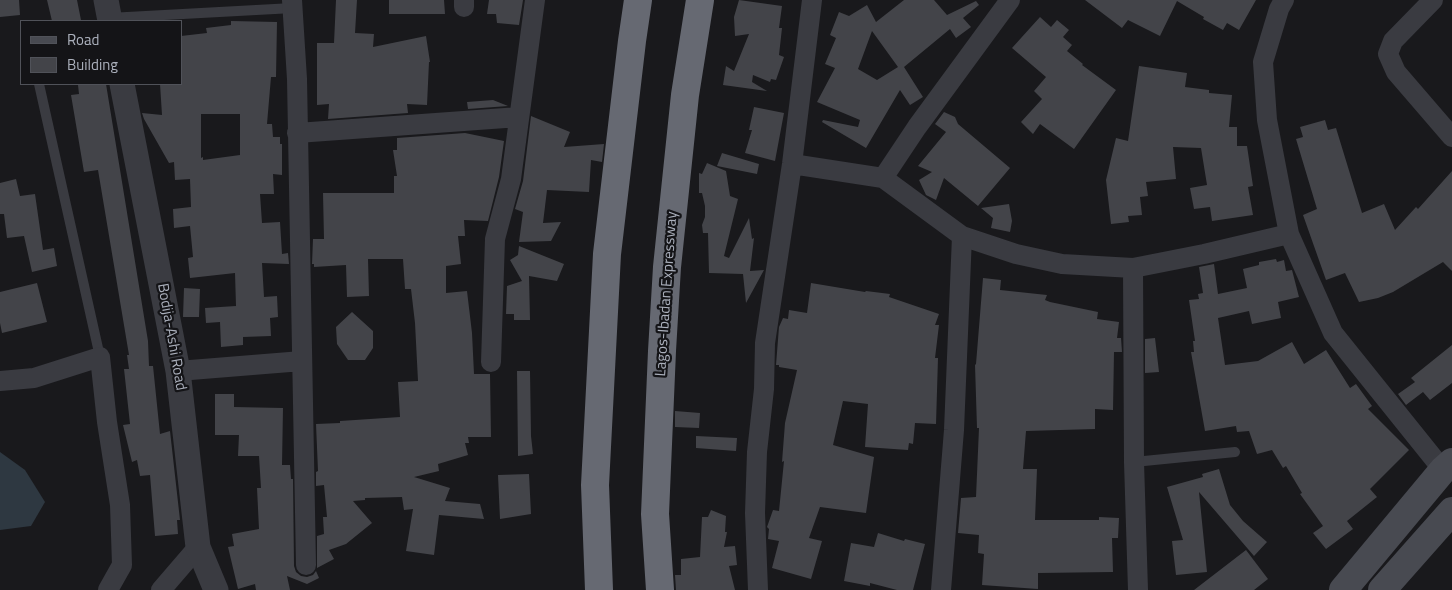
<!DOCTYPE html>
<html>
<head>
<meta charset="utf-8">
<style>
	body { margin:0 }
	#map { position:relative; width:1452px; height:590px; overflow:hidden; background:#19191c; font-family:"Titillium Web",sans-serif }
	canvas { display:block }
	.legend { position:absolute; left:20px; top:20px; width:162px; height:65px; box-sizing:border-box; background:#141417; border:1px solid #505259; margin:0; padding:6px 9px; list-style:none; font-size:15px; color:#abb0bc }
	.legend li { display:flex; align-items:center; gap:10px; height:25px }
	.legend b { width:25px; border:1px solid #505259 }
</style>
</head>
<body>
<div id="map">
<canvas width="1452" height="590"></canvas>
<ul class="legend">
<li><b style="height:6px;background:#484a51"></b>Road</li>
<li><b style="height:14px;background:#434449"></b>Building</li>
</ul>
</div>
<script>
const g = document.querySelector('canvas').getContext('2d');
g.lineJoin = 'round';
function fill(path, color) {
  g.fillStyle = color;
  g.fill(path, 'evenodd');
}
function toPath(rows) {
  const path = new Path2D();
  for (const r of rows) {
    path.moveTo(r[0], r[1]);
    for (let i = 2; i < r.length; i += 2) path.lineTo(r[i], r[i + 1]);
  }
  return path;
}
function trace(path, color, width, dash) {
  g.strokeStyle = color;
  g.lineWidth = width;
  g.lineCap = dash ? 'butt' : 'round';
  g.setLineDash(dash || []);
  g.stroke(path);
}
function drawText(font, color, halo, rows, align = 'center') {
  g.font = font + ' "Titillium Web",sans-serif';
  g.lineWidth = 4.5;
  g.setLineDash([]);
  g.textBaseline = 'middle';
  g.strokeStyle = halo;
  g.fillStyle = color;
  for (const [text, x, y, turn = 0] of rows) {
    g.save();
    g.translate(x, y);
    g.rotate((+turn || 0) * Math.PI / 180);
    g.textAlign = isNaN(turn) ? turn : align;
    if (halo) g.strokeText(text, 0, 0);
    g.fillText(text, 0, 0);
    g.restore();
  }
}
const water = toPath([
	[0,452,25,470,45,502,31,526,0,530]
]);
const building = toPath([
	[0,0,19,0,20,15,0,17],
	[47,0,77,0,81,20,52,21],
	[336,0,357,0,355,33,374,34,373,47,426,36,430,62,429,62,427,105,407,104,408,113,328,119,329,104,317,105,317,43,334,43],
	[389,0,444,0,445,14,389,14],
	[489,0,523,0,519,25,497,23,496,14,487,14],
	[739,0,782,6,779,28,782,28,779,55,784,57,776,80,771,79,770,82,753,75,752,82,767,91,723,85,726,66,734,71,749,34,735,36,734,17],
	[904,0,934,0,947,15,976,1,979,5,963,18,971,27,956,38,950,29,904,67,923,97,910,105,900,90,866,148,822,122,823,120,858,127,860,120,817,102,835,68,825,64,836,38,830,35,839,12,849,16,867,5,876,22],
	[872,31,898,67,877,80,858,69],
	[1085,0,1256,0,1239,30,1227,23,1223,30,1203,19,1204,17,1177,1,1160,36,1128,20,1122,28],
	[1040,17,1051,27,1057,20,1069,30,1063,37,1072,45,1067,51,1083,64,1082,65,1116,90,1074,149,1040,124,1033,134,1021,122,1042,99,1034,91,1046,77,1012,48],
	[231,21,277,22,276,77,271,77,267,124,272,124,273,137,280,137,280,144,282,144,282,175,273,174,274,194,260,194,262,223,280,222,282,254,288,253,289,264,262,263,264,297,277,296,278,317,270,318,271,336,243,337,243,345,221,347,220,322,206,323,205,308,236,306,235,273,190,278,188,258,193,257,190,226,174,228,173,209,191,207,190,179,175,180,174,162,169,163,144,119,142,113,162,115,160,84,181,84,181,36,207,33,206,28,231,25],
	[201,114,240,114,240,155,203,160,203,157,201,158],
	[1139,66,1187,73,1185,87,1209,90,1209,93,1232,95,1229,127,1237,127,1237,146,1247,146,1253,186,1248,187,1253,215,1212,221,1210,207,1194,209,1190,188,1207,185,1201,148,1173,147,1176,179,1146,182,1148,196,1140,197,1142,215,1128,216,1129,222,1111,224,1106,180,1116,138,1128,141],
	[86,84,106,84,148,341,149,366,153,366,160,434,170,431,180,520,177,520,178,534,155,536,150,475,140,476,137,460,132,462,123,425,130,424,124,369,129,369,127,355,129,355,98,170,84,172,71,95,79,94,78,85],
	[493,100,508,106,468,109,467,102],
	[754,107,784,113,775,161,745,153,752,130,749,130],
	[944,112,955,117,958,124,1010,168,978,206,944,178,936,200,926,195,919,180,932,172,918,166,946,132,935,124],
	[531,116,570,132,564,147,604,144,602,162,591,160,589,192,547,190,543,223,561,222,551,241,519,242,523,212,515,209,523,181],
	[1325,120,1328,130,1336,128,1362,213,1384,204,1395,230,1416,207,1418,209,1452,171,1452,271,1443,262,1393,292,1378,298,1359,302,1345,273,1326,280,1303,215,1317,209,1296,139,1303,137,1300,127],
	[465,133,504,141,499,177,488,221,464,220,465,236,458,236,461,264,446,266,446,293,467,291,472,333,474,374,490,374,491,437,468,437,469,443,465,443,468,455,438,464,439,471,414,477,450,488,445,501,480,504,484,519,439,515,434,555,406,551,413,509,404,510,402,497,365,498,365,500,353,501,372,523,346,544,329,550,334,559,317,568,317,536,324,534,323,517,327,517,324,485,316,486,316,472,318,471,316,424,340,423,340,421,400,417,398,382,418,381,415,323,411,289,405,289,403,259,368,259,369,296,347,297,346,265,314,267,314,264,312,264,313,239,324,239,323,193,394,193,394,176,397,176,393,150,397,150,397,138],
	[722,153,759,164,757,174,717,166],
	[707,163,726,171,730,196,738,199,724,256,729,258,749,218,752,239,754,238,750,271,764,270,746,303,743,274,709,273,708,233,703,233,702,225,705,217,705,206,702,193,699,193,699,173,702,174],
	[16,179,20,196,35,194,43,250,54,248,57,266,32,272,24,236,7,238,4,214,0,214,0,183],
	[1009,204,1012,221,1010,232,991,228,993,218,981,208],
	[519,246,564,264,557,281,529,276,530,320,514,320,514,314,506,314,507,286,522,281,510,260,518,255],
	[1276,259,1277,262,1284,260,1286,271,1292,270,1299,297,1278,302,1281,318,1252,324,1249,311,1218,318,1225,365,1258,361,1292,342,1304,364,1326,350,1350,388,1356,384,1372,406,1368,409,1409,450,1370,489,1377,497,1347,521,1353,529,1326,549,1313,533,1323,526,1300,494,1302,493,1286,466,1283,468,1272,450,1257,454,1249,431,1237,432,1236,426,1205,431,1191,352,1194,352,1193,341,1195,341,1189,300,1199,299,1198,294,1203,293,1199,267,1214,264,1218,294,1247,288,1243,269,1259,265,1259,262],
	[983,278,1001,280,1000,290,1047,295,1045,300,1050,302,1098,312,1097,319,1119,322,1117,338,1121,338,1122,352,1114,352,1113,410,1095,409,1095,429,1026,431,1023,469,1037,469,1035,520,1099,520,1099,517,1119,518,1118,538,1112,538,1113,572,1038,573,1038,589,982,585,984,554,978,553,979,535,958,533,961,498,976,497,979,428,977,428,975,365,976,364],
	[37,283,47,322,2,333,0,323,0,292],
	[811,283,865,292,866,291,890,294,889,297,939,314,935,325,939,325,935,358,938,358,936,424,915,423,913,444,909,443,908,450,865,447,868,404,843,401,833,445,874,457,866,513,820,507,809,538,822,541,811,579,772,568,779,541,768,539,769,529,767,527,773,510,779,511,784,461,782,462,785,423,797,370,779,367,779,365,776,365,779,327,783,318,788,319,789,310,807,313],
	[184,288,200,289,199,317,183,317],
	[352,312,373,331,373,348,365,360,348,360,337,344,336,327],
	[1155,338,1159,372,1145,373,1145,339],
	[1452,345,1452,383,1430,400,1423,392,1406,405,1398,394,1415,382,1411,378],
	[517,371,530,371,531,436,533,454,518,456],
	[215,394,234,394,234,407,283,408,282,465,290,465,291,479,293,479,294,566,296,572,301,576,307,577,313,575,316,571,319,578,307,584,287,576,290,590,256,590,255,584,238,589,228,547,234,546,232,534,259,529,257,488,261,488,259,456,238,456,239,435,215,435],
	[675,411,700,413,699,428,675,427],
	[696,436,737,438,736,451,696,448],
	[1219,469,1230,505,1243,521,1267,542,1254,556,1199,492,1207,572,1176,575,1172,541,1183,540,1167,487,1203,477,1202,474],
	[529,474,531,514,500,519,498,475],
	[711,510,726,516,725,532,727,532,724,547,735,546,737,565,729,566,735,590,676,590,675,575,681,575,681,559,700,557,702,517,708,517],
	[878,533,904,541,905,539,925,544,913,590,897,590,870,583,870,586,844,581,851,543,874,547],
	[1246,550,1268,579,1254,590,1194,590]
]);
const service = toPath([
	[109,18,293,8],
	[39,84,100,357],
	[1134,462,1235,452]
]);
const minor = toPath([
	[292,0,297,79,306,565],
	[1284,0,1279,9,1263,62,1267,120,1289,234,1333,333,1443,470],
	[1433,0,1393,41,1388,54,1396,72,1452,137],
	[464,7,464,0],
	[297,133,519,117],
	[792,164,883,178,962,236,1016,254,1062,264,1133,268,1204,254,1289,234],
	[883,178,917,127,1010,0],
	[1133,268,1134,462,1138,590],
	[491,362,495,239,511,179,535,0],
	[178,371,302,361],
	[0,381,34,378,100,357,107,422,120,505,122,565,108,590],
	[161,590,198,547],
	[758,590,755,513,757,452,764,389,765,343,792,164,812,0],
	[941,590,954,430,962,236]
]);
const tertiary = toPath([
	[106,0,110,21],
	[122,84,178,371,198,547,216,590]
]);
const secondary = toPath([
	[1343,590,1443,470,1452,462],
	[1382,590,1452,511]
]);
const motorway = toPath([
	[599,590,595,485,607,254,632,41,638,0],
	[660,590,655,514,662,351,667,267,685,95,700,0]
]);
const streetNames = [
	["Lagos-Ibadan Expressway",667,294,-86],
	["Bodija-Ashi Road",171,337,80]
];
fill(water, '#2e3841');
fill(building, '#434449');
trace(service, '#3a3b41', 10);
trace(minor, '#3a3b41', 20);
trace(tertiary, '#3a3b41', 25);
trace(secondary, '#484a51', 28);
trace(motorway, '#666972', 28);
drawText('15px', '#abb0bc', '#141417', streetNames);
</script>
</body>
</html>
